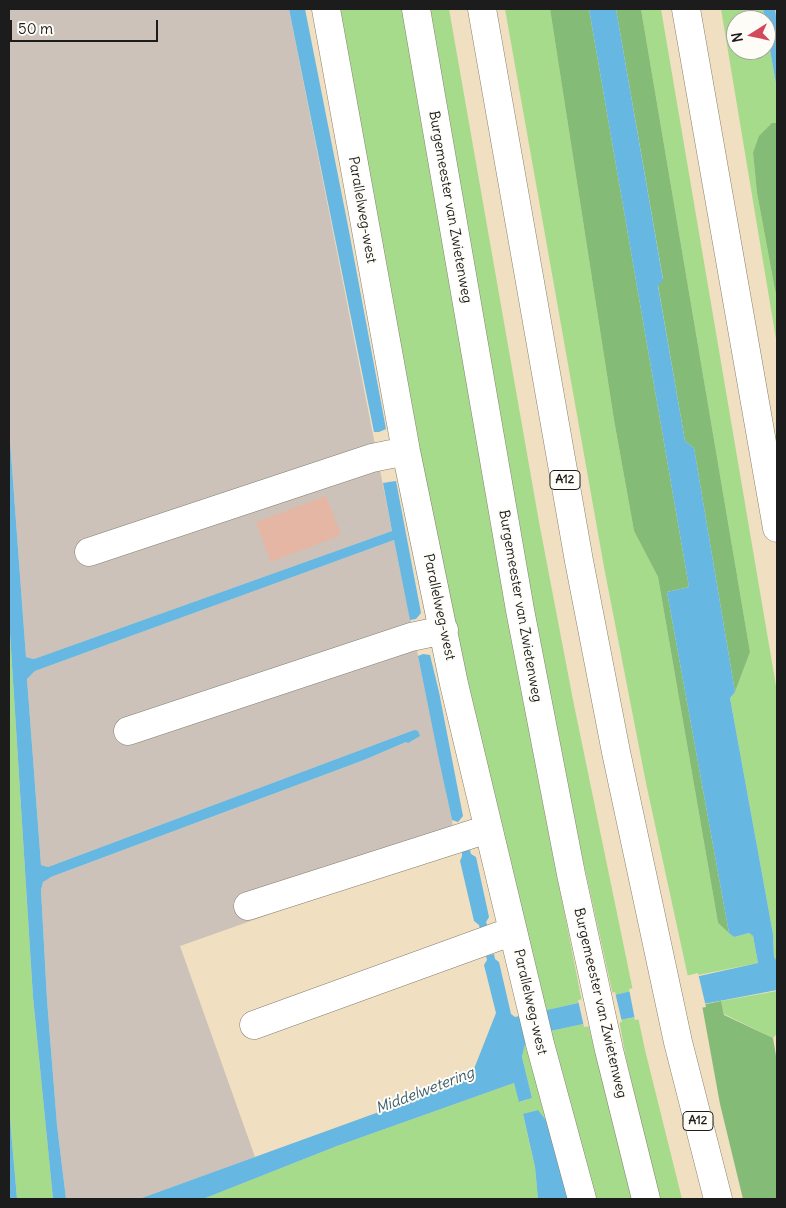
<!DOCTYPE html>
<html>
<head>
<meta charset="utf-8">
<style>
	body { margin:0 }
	#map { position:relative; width:786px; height:1208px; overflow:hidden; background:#f0dfc0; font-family:Delius,sans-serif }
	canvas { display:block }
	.frame { position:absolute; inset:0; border:10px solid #1c1c1c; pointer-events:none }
	.north { position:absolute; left:726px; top:10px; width:50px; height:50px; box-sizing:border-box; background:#fdfcf7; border:1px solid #a3a29f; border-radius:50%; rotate:260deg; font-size:14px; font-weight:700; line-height:20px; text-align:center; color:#1c1c1c }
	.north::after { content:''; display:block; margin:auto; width:18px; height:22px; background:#d1495b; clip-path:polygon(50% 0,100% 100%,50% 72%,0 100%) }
	.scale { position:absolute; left:10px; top:20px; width:148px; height:22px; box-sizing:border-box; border:2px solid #1c1c1c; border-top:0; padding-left:6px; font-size:15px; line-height:18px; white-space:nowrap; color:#1c1c1c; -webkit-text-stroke:4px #fdfcf7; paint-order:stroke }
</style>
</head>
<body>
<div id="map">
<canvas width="786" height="1208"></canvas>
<div class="frame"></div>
<div class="north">N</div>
<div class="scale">50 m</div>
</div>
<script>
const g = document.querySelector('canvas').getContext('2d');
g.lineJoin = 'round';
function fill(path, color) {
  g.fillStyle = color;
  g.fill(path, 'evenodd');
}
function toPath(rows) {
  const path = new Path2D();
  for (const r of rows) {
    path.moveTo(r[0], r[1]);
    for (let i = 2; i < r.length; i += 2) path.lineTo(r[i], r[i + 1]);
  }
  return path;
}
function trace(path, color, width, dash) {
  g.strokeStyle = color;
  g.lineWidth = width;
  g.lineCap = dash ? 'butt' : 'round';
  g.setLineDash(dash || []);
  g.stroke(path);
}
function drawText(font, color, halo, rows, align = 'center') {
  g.font = font + ' Delius,sans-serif';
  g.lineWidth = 4;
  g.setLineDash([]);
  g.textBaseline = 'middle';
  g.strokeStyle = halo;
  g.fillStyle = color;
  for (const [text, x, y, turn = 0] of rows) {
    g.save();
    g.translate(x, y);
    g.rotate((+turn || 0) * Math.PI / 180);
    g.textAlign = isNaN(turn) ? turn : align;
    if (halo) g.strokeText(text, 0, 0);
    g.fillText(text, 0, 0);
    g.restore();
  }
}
const industrial = toPath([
	[9,9,289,9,392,531,34,659,26,657,9,427],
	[394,540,452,820,454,849,180,946,255,1157,139,1199,66,1199,57,1125,47,1000,41,890,43,882,46,879,364,760,406,742,414,730,48,867,41,865,27,679,35,671]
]);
const green = toPath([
	[338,9,403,9,485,487,543,804,582,1002,542,1011,502,843,437,546],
	[428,9,449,9,539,522,573,700,633,991,613,995,570,802,539,642],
	[505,9,550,9,614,420,634,531,658,577,718,923,734,937,749,933,753,936,758,963,688,977,646,783,604,567],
	[641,9,661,9,777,692,777,961,774,957,773,934,730,698,735,692,750,652],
	[721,9,763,9,765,20,736,20,736,50,766,50,766,25,777,90,777,123,772,124,753,153,757,193,775,290,777,297,777,345],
	[9,617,33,997,53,1199,17,1199,11,1130,9,1100],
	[777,991,777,1034,773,1038,724,1014,721,1001],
	[638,1017,645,1050,682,1199,659,1199,626,1058,619,1020],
	[588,1023,632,1199,569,1199,537,1110,523,1115,535,1167,538,1199,203,1199,337,1146,514,1083,520,1102,532,1098,522,1057,527,1036]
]);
const forest = toPath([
	[550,9,589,9,689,587,667,592,729,933,718,923,658,577,634,531,614,420],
	[616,9,641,9,750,652,735,692,694,448,685,441,658,285,663,279],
	[772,123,777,123,777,297,775,290,757,193,753,153,759,136],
	[721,1001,724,1015,773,1038,777,1062,777,1199,743,1199,720,1104,702,1005]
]);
const water = toPath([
	[289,9,305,9,348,226,386,429,379,432,374,432],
	[589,9,616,9,663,280,658,286,685,441,694,448,735,692,730,698,773,934,774,957,777,961,777,990,609,1022,588,1023,527,1036,522,1057,532,1098,519,1102,514,1083,337,1146,203,1199,139,1199,470,1079,496,1013,484,965,487,960,486,956,494,954,495,959,499,962,511,1014,515,1017,758,963,753,936,749,933,734,937,729,933,667,592,689,587],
	[763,9,775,9,777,24,777,90],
	[9,427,26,657,34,659,392,531,383,483,389,482,396,481,421,613,416,619,410,620,394,540,35,671,27,679,41,865,48,867,414,730,418,731,420,736,408,743,406,742,364,760,51,877,43,882,41,890,47,1000,57,1125,66,1199,53,1199,33,997,9,617],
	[423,654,430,655,439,692,463,816,458,822,452,820,439,760,418,656],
	[470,850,471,854,476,857,489,917,486,922,488,927,480,929,479,925,474,921,460,861,462,856,462,851],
	[9,1100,11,1130,17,1199,9,1199],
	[538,1110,550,1126,569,1199,538,1199,535,1167,523,1114]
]);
const pier = toPath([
	[698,973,706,1007,635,1020,629,989],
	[615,992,622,1022,584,1027,578,1000]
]);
const building = toPath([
	[326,496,341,535,271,562,256,522]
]);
const minor = toPath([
	[326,9,406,451,454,684,540,1044,582,1199],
	[89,552,372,458,406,451],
	[128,731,411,637,444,630],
	[248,906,488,829],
	[254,1025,513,931]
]);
const major = toPath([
	[416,9,520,610,571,874,609,1050,646,1199]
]);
const highway = toPath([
	[482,9,579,561,616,752,678,1042,718,1199],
	[686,9,777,528]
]);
const shields = [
	[565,480,30],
	[698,1121,30]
];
const shieldNames = [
	["A12",565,480],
	["A12",698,1121]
];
const streetNames = [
	["Burgemeester van Zwietenweg",450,207,80],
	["Parallelweg-west",362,210,80],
	["Burgemeester van Zwietenweg",520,606,80],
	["Parallelweg-west",439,607,78],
	["Parallelweg-west",530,1002,77],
	["Burgemeester van Zwietenweg",600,1003,77]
];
const waterNames = [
	["Middelwetering",425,1091,-21]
];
fill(industrial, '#ccc2b9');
fill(green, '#a5db8b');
fill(forest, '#84bb77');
fill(water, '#66b7e1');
fill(pier, '#f0dfc0');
fill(building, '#e5b6a4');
trace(minor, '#867e6e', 29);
trace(major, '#867e6e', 29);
trace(highway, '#867e6e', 29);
trace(minor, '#fff', 28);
trace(major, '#fff', 28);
trace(highway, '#fff', 28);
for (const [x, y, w] of shields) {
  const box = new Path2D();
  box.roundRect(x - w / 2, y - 9.5, w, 19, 4);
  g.fillStyle = '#fdfcf7';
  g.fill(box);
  trace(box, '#1c1c1c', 1);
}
drawText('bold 12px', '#1c1c1c', null, shieldNames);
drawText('14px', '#1c1c1c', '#fdfcf7', streetNames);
drawText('italic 15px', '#3a5a6b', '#fdfcf7', waterNames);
</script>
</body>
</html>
